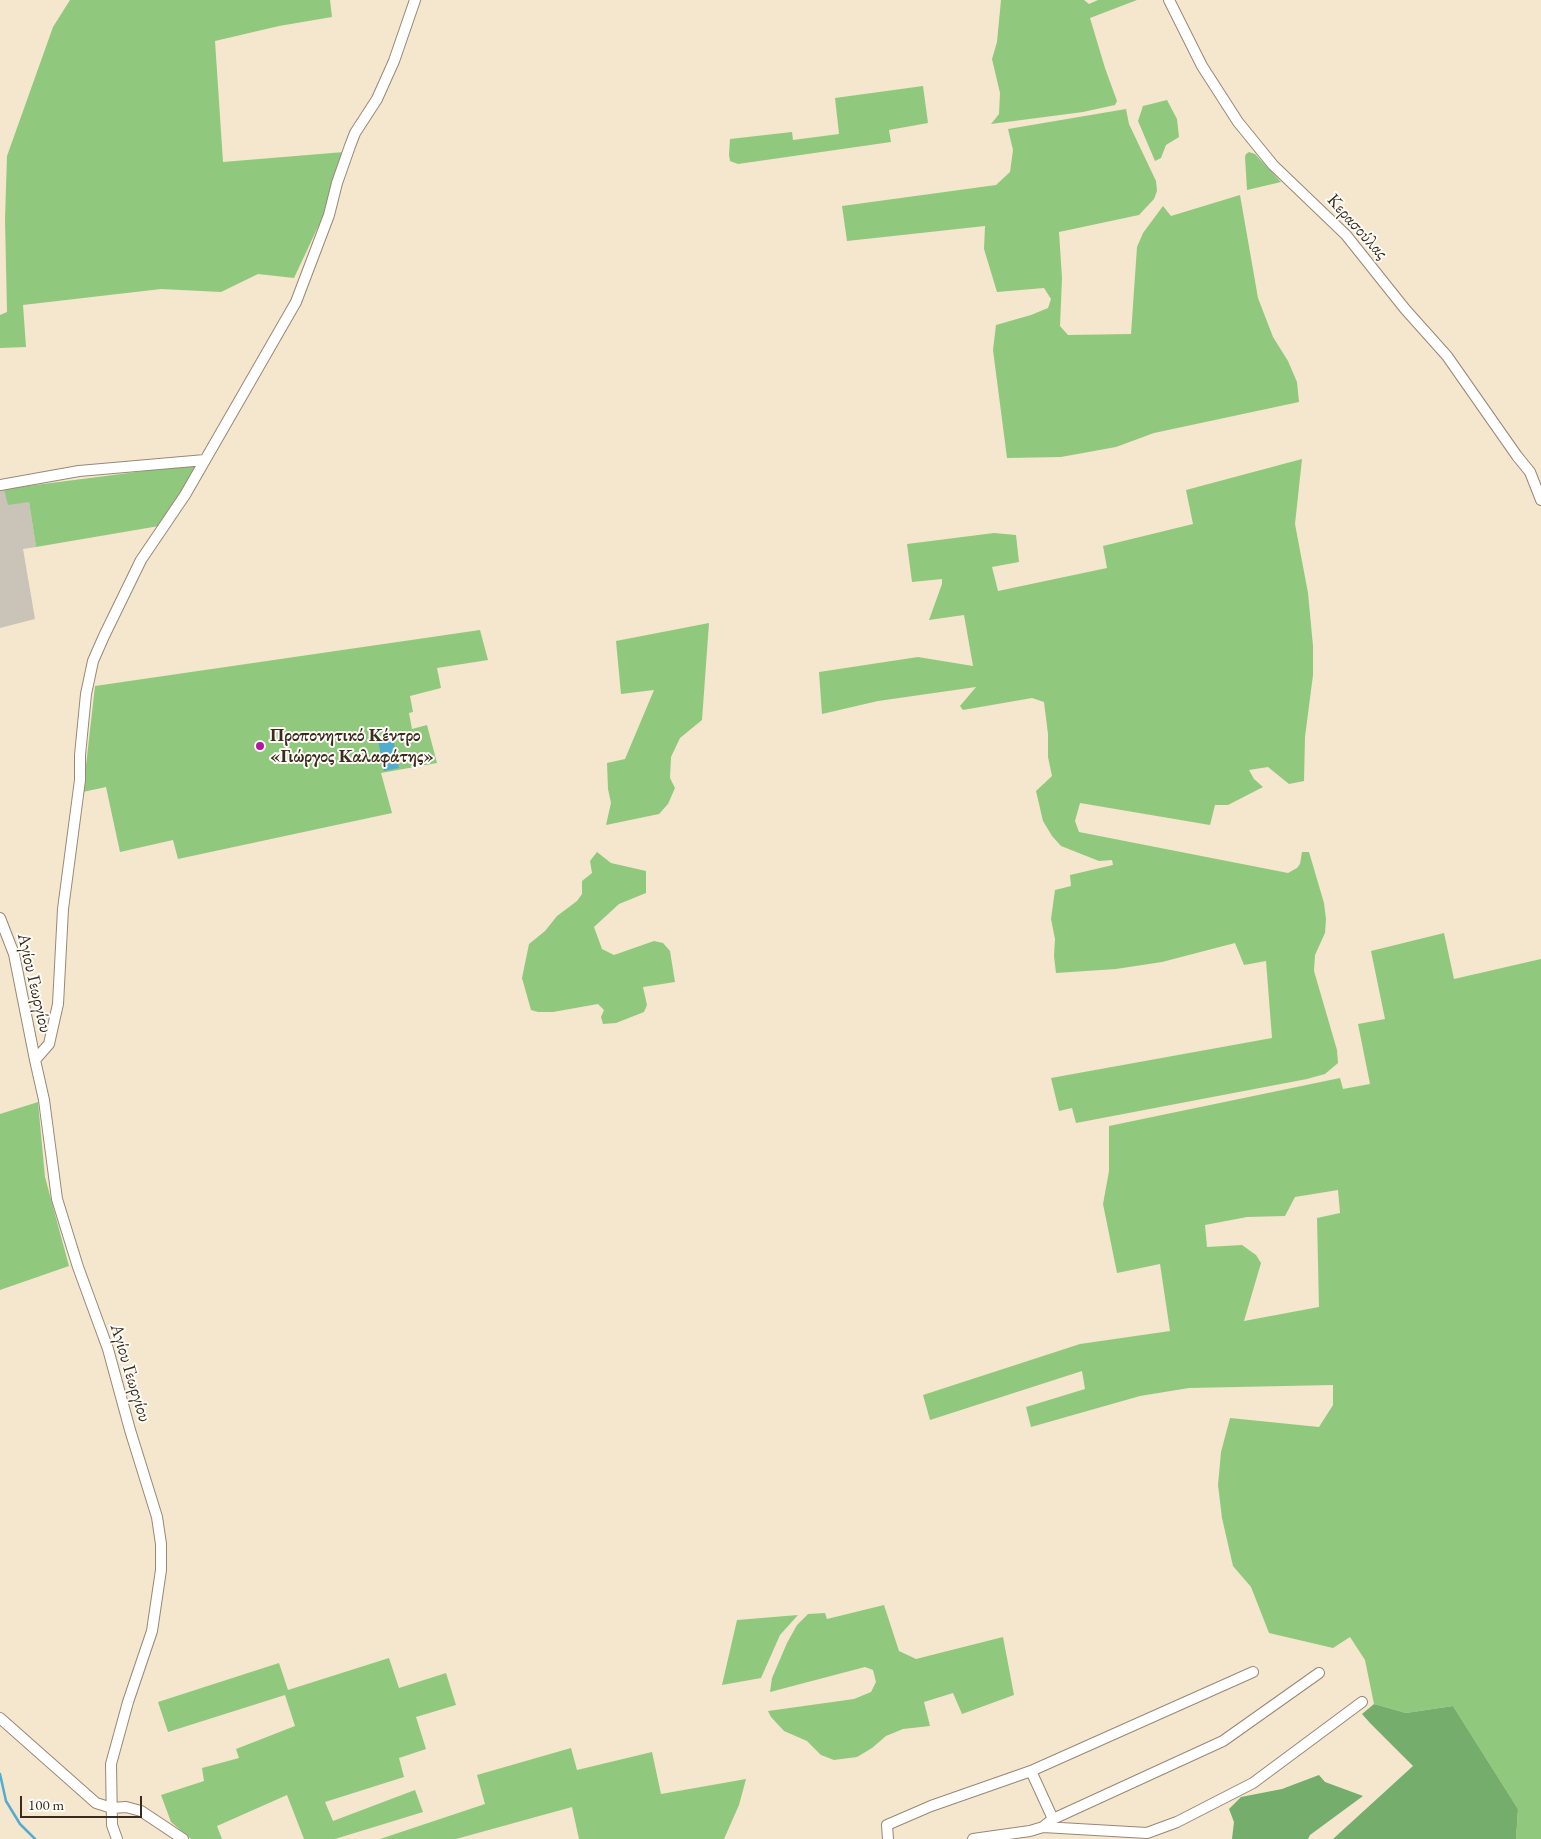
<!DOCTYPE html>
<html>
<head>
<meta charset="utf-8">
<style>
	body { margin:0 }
	#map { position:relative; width:1541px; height:1839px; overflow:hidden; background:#f5e6ce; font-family:"EB Garamond",serif }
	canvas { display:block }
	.scale { position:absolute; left:20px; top:1796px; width:122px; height:22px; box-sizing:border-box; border:2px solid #3b2a1e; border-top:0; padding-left:6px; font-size:15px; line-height:18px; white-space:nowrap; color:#3b2a1e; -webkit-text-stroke:4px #fdfcf7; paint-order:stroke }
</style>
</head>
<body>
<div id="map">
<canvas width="1541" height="1839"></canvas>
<div class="scale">100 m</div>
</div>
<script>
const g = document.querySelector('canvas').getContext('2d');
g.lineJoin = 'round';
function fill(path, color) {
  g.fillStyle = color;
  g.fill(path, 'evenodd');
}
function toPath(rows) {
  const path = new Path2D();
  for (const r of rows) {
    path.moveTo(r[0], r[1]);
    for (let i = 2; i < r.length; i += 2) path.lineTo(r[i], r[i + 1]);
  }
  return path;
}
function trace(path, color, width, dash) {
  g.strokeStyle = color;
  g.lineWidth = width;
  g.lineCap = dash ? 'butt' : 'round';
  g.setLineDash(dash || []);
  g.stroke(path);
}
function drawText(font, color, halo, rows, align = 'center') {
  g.font = font + ' "EB Garamond",serif';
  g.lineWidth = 4;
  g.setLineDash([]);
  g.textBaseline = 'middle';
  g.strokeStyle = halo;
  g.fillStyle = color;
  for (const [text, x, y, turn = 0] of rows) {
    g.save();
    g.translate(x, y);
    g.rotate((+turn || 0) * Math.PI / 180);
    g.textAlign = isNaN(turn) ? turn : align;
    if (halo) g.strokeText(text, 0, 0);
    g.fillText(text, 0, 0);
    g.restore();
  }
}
const industrial = toPath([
	[4,489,29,502,36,547,23,549,35,619,0,628,0,490]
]);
const green = toPath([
	[70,0,330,0,332,17,279,26,215,41,223,162,344,152,324,214,294,278,258,274,221,292,161,289,23,305,26,347,0,348,0,315,7,312,5,219,7,156,53,27],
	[1001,0,1084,0,1089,4,1098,0,1137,0,1090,18,1105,68,1117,101,1115,105,1083,112,991,124,999,114,1000,93,992,59,997,42],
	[923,86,928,123,889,130,891,142,738,164,730,161,729,155,730,139,792,132,793,140,839,134,835,98],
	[1167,100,1177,119,1179,137,1166,145,1161,158,1155,161,1138,121,1143,106],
	[1126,109,1129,124,1156,181,1157,191,1154,199,1139,215,1059,232,1062,278,1060,326,1068,335,1131,334,1137,247,1143,233,1163,206,1171,216,1240,195,1258,298,1273,337,1288,361,1297,382,1299,402,1154,433,1116,447,1061,457,1007,458,993,350,996,325,1031,315,1048,308,1051,299,1044,288,997,292,984,249,985,226,847,241,842,206,996,185,1010,172,1013,150,1008,129],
	[1249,152,1255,154,1281,182,1247,190,1245,157,1246,154],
	[1302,459,1295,524,1308,593,1313,646,1313,675,1305,737,1304,781,1289,784,1268,767,1249,770,1254,779,1263,787,1228,805,1215,805,1210,825,1080,803,1075,821,1079,832,1288,873,1297,868,1300,864,1302,852,1309,852,1324,903,1326,919,1325,933,1315,955,1314,971,1337,1050,1338,1063,1325,1074,1307,1079,1076,1123,1072,1108,1059,1111,1051,1078,1272,1038,1266,961,1244,965,1235,943,1162,962,1116,969,1056,973,1054,956,1055,939,1051,919,1055,890,1071,886,1070,875,1113,865,1112,860,1099,861,1061,846,1052,836,1043,821,1036,791,1052,776,1048,757,1048,734,1044,702,1032,698,963,710,960,706,976,687,878,701,822,714,819,672,918,657,973,666,964,615,929,620,942,584,942,579,912,582,907,544,994,533,1016,535,1019,562,992,567,998,591,1107,568,1103,546,1193,524,1186,490],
	[199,464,159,526,36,547,29,502,8,505,4,489],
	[709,623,702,720,680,738,671,757,670,778,675,788,668,804,659,814,606,825,611,803,608,789,607,763,625,759,654,690,621,694,616,641],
	[480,630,488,660,437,668,441,688,410,696,413,712,409,713,412,729,427,725,437,763,381,773,392,813,178,859,173,840,120,852,106,787,83,792,95,686],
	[597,852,611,863,646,871,646,893,619,904,594,927,602,949,614,955,654,941,663,943,670,951,675,982,643,987,647,1005,644,1012,616,1023,603,1024,601,1017,604,1010,598,1004,553,1012,538,1012,531,1010,522,978,529,944,545,931,557,916,577,901,582,894,582,881,592,873,590,861],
	[1444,933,1454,979,1541,959,1541,1839,1516,1839,1518,1809,1453,1706,1406,1713,1374,1704,1365,1660,1350,1637,1333,1648,1269,1633,1251,1587,1233,1566,1222,1518,1218,1485,1221,1452,1230,1418,1319,1427,1333,1405,1333,1385,1189,1388,1140,1396,1031,1427,1026,1407,1085,1389,1082,1371,930,1420,923,1395,1080,1344,1170,1331,1160,1264,1117,1273,1103,1204,1109,1171,1109,1126,1340,1078,1343,1089,1370,1084,1358,1024,1385,1019,1371,951],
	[1338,1190,1340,1213,1317,1218,1319,1307,1244,1321,1261,1263,1256,1255,1242,1245,1207,1247,1205,1225,1247,1217,1285,1216,1295,1197],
	[38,1102,45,1177,69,1266,0,1290,0,1114],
	[884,1605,899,1651,916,1659,1003,1637,1014,1695,962,1714,953,1693,924,1702,930,1726,903,1729,886,1736,872,1748,857,1757,834,1760,821,1755,807,1741,784,1731,771,1717,768,1711,854,1699,871,1692,876,1682,873,1670,865,1667,770,1692,772,1678,787,1643,797,1625,808,1614,825,1613,827,1619],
	[798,1615,780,1635,761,1678,722,1685,737,1620],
	[389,1658,399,1688,446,1673,456,1705,416,1717,426,1749,399,1758,404,1777,325,1802,333,1821,415,1790,423,1812,335,1839,304,1839,287,1795,217,1826,222,1839,191,1839,171,1822,161,1795,204,1781,202,1768,239,1758,236,1749,295,1726,285,1695,168,1732,158,1702,279,1663,288,1690],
	[571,1748,577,1770,652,1752,661,1794,746,1779,739,1805,724,1839,579,1839,572,1807,456,1839,380,1839,485,1804,477,1775]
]);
const forest = toPath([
	[1374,1704,1406,1713,1453,1706,1518,1809,1516,1839,1333,1839,1413,1766,1370,1723,1362,1714],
	[1319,1775,1325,1782,1363,1796,1310,1835,1308,1839,1232,1839,1234,1822,1229,1809,1241,1797,1282,1789]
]);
const water = toPath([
	[393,738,399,768,384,771,378,740]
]);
const stream = toPath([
	[0,1774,6,1801,20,1824,35,1839]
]);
const minor = toPath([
	[1169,0,1202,66,1238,122,1273,165,1346,235,1405,309,1447,356,1517,456,1530,472,1541,500],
	[0,485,79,471,205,460],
	[0,918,14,954,35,1060,44,1100,57,1199,78,1267,108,1349,130,1430,157,1517,161,1544,161,1570,152,1631,128,1702,111,1764,112,1825,117,1839],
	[35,1060,49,1044,58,1004,63,909,80,780,80,755,86,694,93,661,104,636,141,560,185,495,296,302,329,215,337,183,350,146,355,133,377,99,394,61,415,0],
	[0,1718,96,1803,112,1808,126,1807,141,1811,183,1839],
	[1031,1771,1053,1819],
	[1043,1827,1147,1833,1177,1822,1253,1783,1362,1702],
	[888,1839,887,1825,931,1806,1031,1771,1253,1672],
	[973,1839,1030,1831,1043,1827,1053,1819,1223,1741,1319,1673]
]);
const markers = [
	[260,746,5,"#b5179e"]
];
const streetNames = [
	["Κερασούλας",1357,227,48],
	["Αγίου Γεωργίου",34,983,77],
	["Αγίου Γεωργίου",130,1373,73]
];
const poiNames = [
	["Προπονητικό Κέντρο",270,736],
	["«Γιώργος Καλαφάτης»",270,757]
];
fill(industrial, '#c9c3b8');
fill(green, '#90c97d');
fill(forest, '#74ad6c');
fill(water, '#51accf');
trace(stream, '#51accf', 2.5);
trace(minor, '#988876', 12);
trace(minor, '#fff', 10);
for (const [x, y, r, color] of markers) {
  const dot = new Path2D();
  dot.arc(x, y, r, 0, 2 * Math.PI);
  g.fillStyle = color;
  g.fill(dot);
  trace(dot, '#fdfcf7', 2);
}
drawText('18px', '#3b2a1e', '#fdfcf7', streetNames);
drawText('bold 18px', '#3b2a1e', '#fdfcf7', poiNames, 'left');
</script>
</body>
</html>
